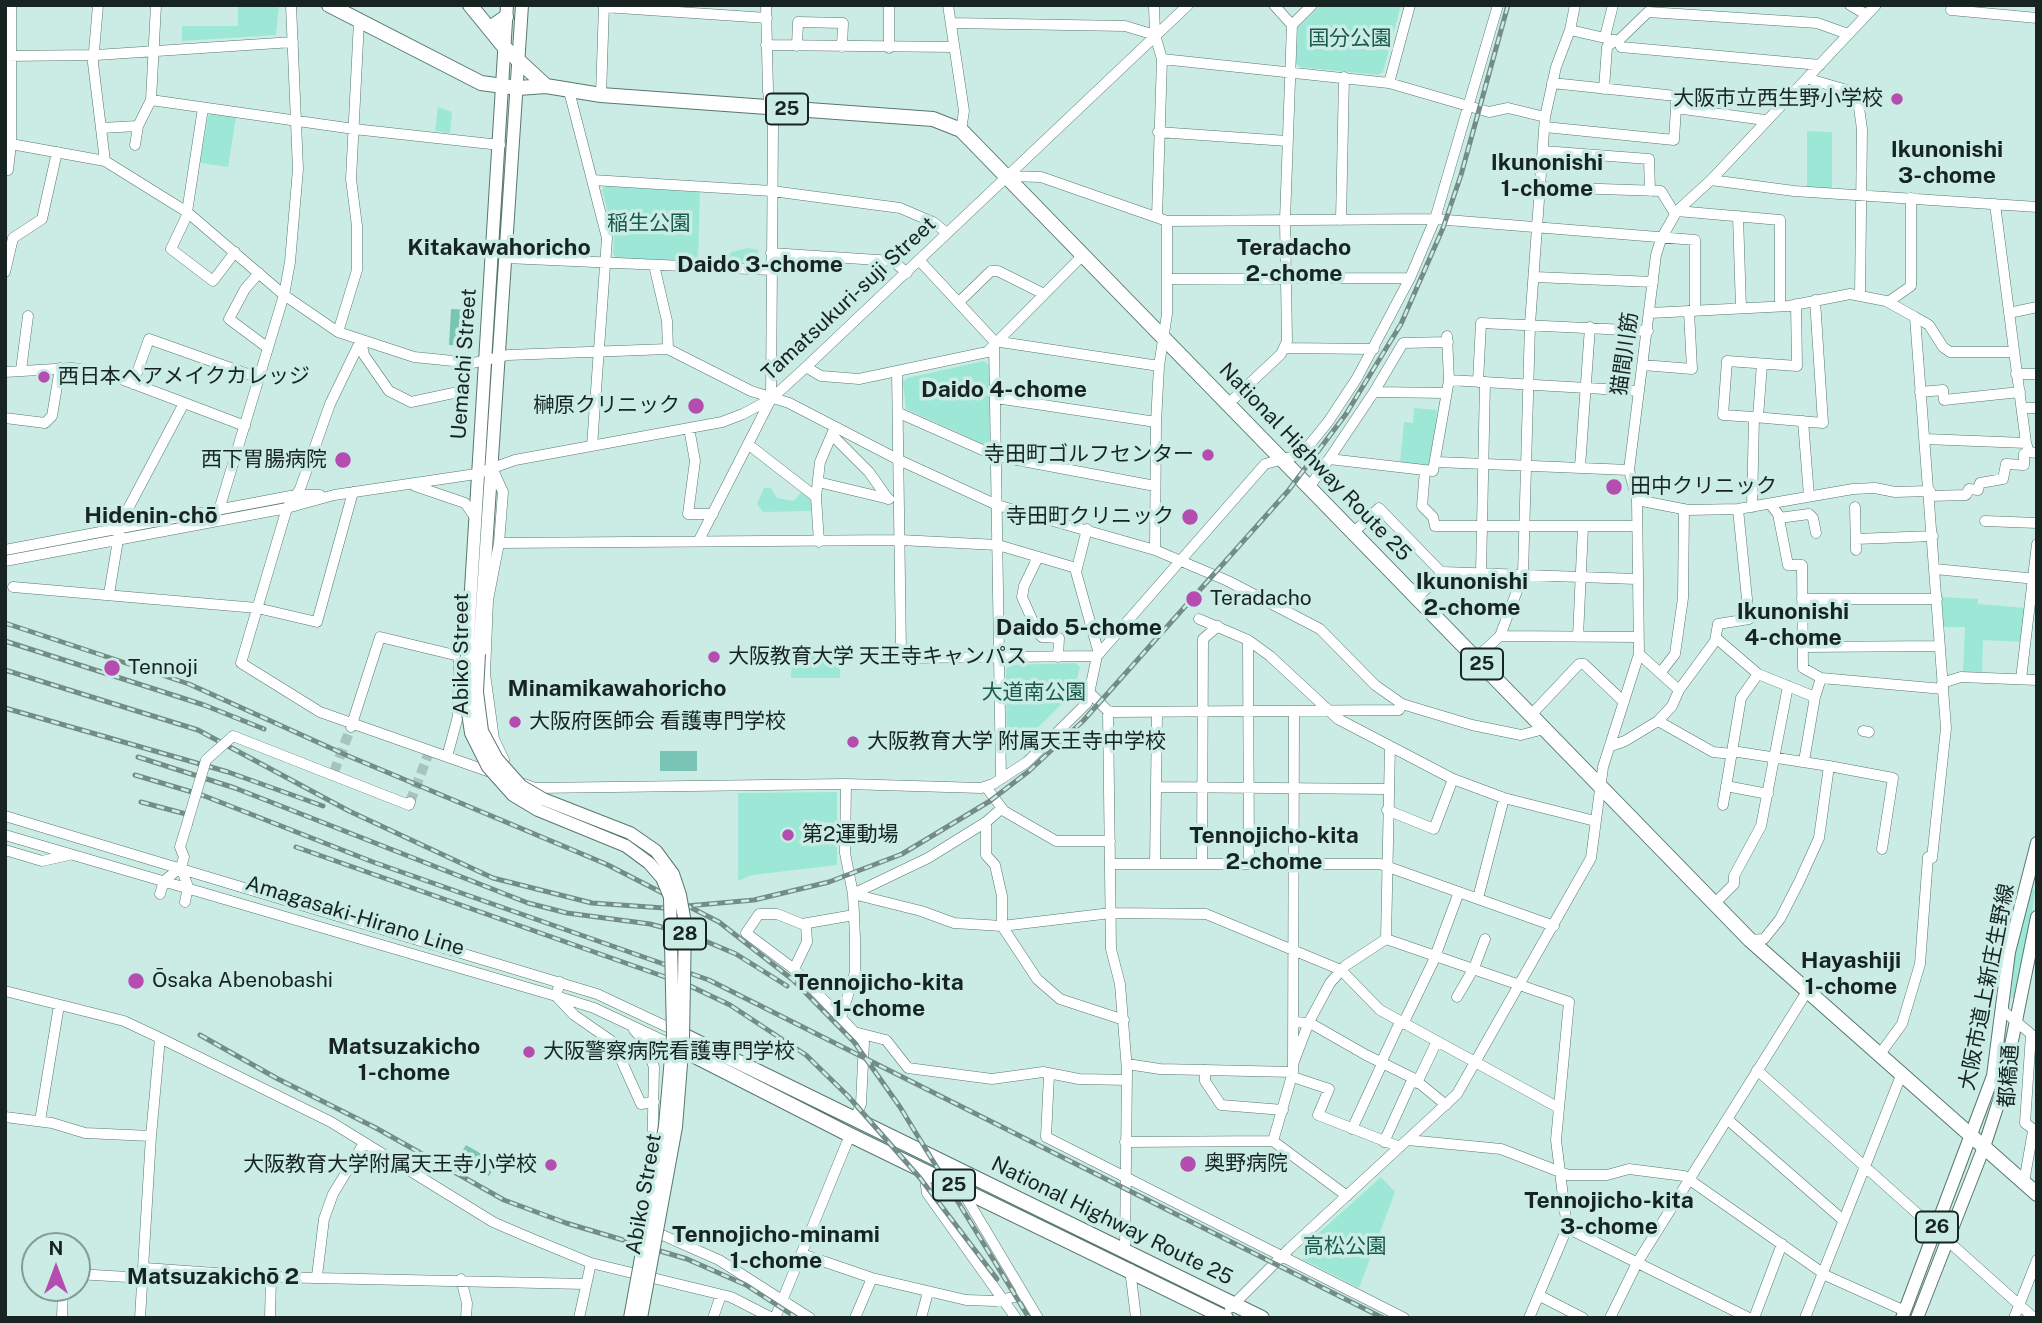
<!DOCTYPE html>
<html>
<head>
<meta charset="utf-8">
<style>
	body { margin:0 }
	#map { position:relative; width:2042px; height:1323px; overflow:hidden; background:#caece4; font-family:"Public Sans",sans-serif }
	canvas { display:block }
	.frame { position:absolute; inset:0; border:7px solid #172421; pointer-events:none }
	.north { position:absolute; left:21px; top:1232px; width:70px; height:70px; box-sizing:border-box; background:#caece4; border:2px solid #829c96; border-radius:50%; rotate:0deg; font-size:19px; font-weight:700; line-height:28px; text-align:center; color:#172421 }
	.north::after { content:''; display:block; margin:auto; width:24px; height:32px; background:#b54db0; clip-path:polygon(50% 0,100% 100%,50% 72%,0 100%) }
</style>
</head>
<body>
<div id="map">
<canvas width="2042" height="1323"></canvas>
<div class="frame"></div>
<div class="north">N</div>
</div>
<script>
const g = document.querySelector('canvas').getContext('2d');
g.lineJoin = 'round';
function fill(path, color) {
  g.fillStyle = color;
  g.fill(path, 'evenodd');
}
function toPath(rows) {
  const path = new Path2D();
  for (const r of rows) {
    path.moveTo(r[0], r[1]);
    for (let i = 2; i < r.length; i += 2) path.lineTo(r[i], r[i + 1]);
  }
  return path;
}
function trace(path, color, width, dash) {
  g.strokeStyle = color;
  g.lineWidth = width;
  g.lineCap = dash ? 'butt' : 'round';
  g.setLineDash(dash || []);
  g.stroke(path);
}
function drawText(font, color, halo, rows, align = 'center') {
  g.font = font + ' "Public Sans","Noto Sans JP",sans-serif';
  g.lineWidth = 7;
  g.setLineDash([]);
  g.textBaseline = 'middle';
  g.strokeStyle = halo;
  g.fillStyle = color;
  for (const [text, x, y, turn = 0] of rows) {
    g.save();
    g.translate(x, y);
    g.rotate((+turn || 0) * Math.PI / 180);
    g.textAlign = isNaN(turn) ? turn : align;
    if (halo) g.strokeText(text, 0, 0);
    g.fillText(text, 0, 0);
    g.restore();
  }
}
const green = toPath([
	[238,5,279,5,276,35,182,41,182,26,238,26],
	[1321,5,1401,5,1383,72,1378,75,1300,67,1296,63,1298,28],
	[438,107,452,112,450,133,435,131],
	[213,113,236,117,228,167,200,163,208,116],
	[1807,131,1832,132,1832,190,1807,188],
	[605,186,700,192,698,261,617,259,613,254,614,236,602,190],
	[748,248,758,250,759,262,736,265,728,259,731,252],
	[984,361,989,365,990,441,985,445,906,409,903,382,907,378],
	[1414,408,1437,410,1433,466,1400,464,1404,422,1413,423],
	[764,488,771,488,777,498,794,501,801,492,809,496,812,507,810,511,763,512,757,504],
	[1941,597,1978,599,1978,604,2026,608,2023,642,1983,640,1982,675,1963,674,1965,627,1943,627],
	[792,654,840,654,840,678,791,678],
	[1075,663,1080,667,1073,693,1012,753,1007,750,1006,670,1009,665],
	[837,792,837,865,752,875,738,881,738,793],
	[2029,890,2035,890,2030,930,2014,998,2011,998,2016,943],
	[719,1060,1040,1216,1136,1267,874,1141,718,1062],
	[1381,1177,1395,1192,1359,1288,1302,1259,1313,1257,1312,1251,1301,1249]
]);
const water = toPath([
	[451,309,468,310,466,346,449,345],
	[660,751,697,751,697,771,660,771],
	[466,1145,497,1163,489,1176,458,1158]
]);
const minorTunnel = toPath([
	[334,772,351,727],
	[410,802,428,755]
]);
const minor = toPath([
	[98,5,93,63,105,161],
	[948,5,964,111,961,130],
	[1154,5,1155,35,1162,59,1389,83,1489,112,1508,108,1545,117],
	[1850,5,1867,15],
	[1952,5,1951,10,2037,18],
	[604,7,767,18],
	[951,23,1125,26,1155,35],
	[1292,25,1312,5],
	[1570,30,1618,41,1621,47,1820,65],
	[1605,37,1613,5],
	[1618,41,1648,12,1817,23,1848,34],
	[766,45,954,47],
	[797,46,798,22,843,23,842,47],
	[889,48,889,5],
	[5,56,96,55,293,42],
	[1809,79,1857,93,1862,129,1860,295],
	[1389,83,1410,5],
	[1552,83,1676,96,1676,108],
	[1604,89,1607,47,1615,40],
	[569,91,607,238,592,446],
	[601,95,604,5],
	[151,100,354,129,500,145],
	[1545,127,1674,140,1676,108,1765,120],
	[101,128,138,126,151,100,156,5],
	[1158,132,1287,141],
	[11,144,105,161,187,212,284,295,338,332,414,357,473,363,508,355,668,349,751,391,789,403,899,460,997,505,1155,550,1228,581,1320,629,1375,685,1402,704,1472,725,1521,735,1544,729],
	[135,145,138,126],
	[1543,151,1649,159,1650,191],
	[5,169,8,170,11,144,11,5],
	[1007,176,1041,177,1167,221,1435,219,1695,240,1695,311],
	[592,180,772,191,900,208,933,222,947,233],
	[1711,180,1794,191,2037,207],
	[1540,187,1661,191,1675,214],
	[1995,204,2026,443,2029,452,2037,453],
	[1677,211,1780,220,1780,306],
	[187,212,203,108],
	[188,213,171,249,213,281,235,252],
	[1738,216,1741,308],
	[1157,217,1162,59],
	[1341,220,1344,77],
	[771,253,893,261,907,273],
	[506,258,772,270],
	[919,260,994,341,1001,779],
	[654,265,667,321,668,349],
	[5,272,13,238,42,219,57,152],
	[259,273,245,289,229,319,268,348],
	[1535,277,1653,282],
	[1168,279,1410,278],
	[959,302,991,271,998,271,1042,293],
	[1888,302,1911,286,1911,198],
	[1650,313,1789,306,1850,294,1886,301,1915,317,1946,728,1932,858],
	[2009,313,2037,307],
	[1915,317,1929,325,1943,347,1950,352,2013,352],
	[338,332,357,270,357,226,351,179,359,21],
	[1447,336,1449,380],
	[361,340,330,404,300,489,287,508,241,663,320,712,493,773],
	[361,340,364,355,389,391,411,402,463,391],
	[994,341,1159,366],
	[1285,348,1374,349],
	[1643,365,1692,369,1689,311],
	[806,367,821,376,859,379,987,352,1083,255],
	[21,370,28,316],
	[897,371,901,652,904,658,1097,656],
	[5,372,72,368,108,374,245,426],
	[2016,374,2037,374],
	[1478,382,1481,323,1648,331],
	[133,384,149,339,259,378],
	[1374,392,1403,343,1448,342],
	[1920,392,1943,390,1944,400,2020,392],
	[996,398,1156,422],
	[1229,403,1281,354,1287,341,1285,220,1292,25,1274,5],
	[2023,408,2037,408],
	[899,413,996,456,1155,486],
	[1754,417,1723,415,1727,361,1797,366,1796,304],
	[1758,417,1762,364],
	[5,418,45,423,52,416,60,368],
	[1803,421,1809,496],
	[689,428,695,461,688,514,713,514],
	[832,435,869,472,888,499],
	[1925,439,2026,443],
	[749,445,816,497],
	[1329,459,1374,392,1446,393],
	[1437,462,1629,470],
	[1580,467,1590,327],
	[493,470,503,492,499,543,488,600,485,674,494,739,504,760],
	[1425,470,1422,506,1433,517,1435,526,1636,526],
	[818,482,889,499],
	[415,486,465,503,475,517],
	[1310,486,1329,459,1433,471,1449,380,1639,391],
	[1930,496,1966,495,1969,489,1978,490,1980,483,2003,479,2006,464,2024,465,2024,454,2029,452],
	[1637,500,1688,510,1738,509,1853,489,1875,488,1895,492,1930,491],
	[1771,505,1778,514,1788,565,1802,565,1803,668,1821,678],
	[1752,507,1754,417,1823,423,1815,300],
	[1855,507,1856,550],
	[219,510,284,295,290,262,298,169,291,5],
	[1779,518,1809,514,1813,518,1816,533],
	[1985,521,2037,523],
	[1087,529,1076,572,1099,654],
	[1354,532,1379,508,1442,573],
	[1856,539,1933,536],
	[699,540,771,399,773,126,768,91,766,5],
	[819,542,816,497,820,462,835,427],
	[499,543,900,540,998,545,1076,568],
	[5,550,296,495,320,495],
	[1155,550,1156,422,1159,366,1167,314,1167,221],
	[1038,557,1024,586,1022,597,1038,633,1042,637,1059,638,1058,657],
	[5,561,287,508,334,495,476,474,515,460,722,422,743,414,771,399,806,367,1188,5],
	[1935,569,2036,579],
	[1481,573,1485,382],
	[13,587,257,608,317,622,353,492],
	[109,594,121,522,183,405],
	[1417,598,1443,572,1636,579],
	[1802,599,1937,599],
	[1199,619,1248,640,1270,656,1338,719,1453,779,1504,798,1595,821],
	[1500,636,1638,637],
	[1578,637,1583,527],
	[1716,638,1758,674,1815,697,1821,678,1943,689],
	[1248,640,1249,864],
	[1804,647,1939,646],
	[1639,654,1679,690],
	[1476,658,1500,636,1523,575,1530,324,1545,117,1556,67,1570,30,1575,5],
	[1661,672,1675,654,1683,598,1684,509],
	[2021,679,2037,544],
	[1942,683,1961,677,2037,680],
	[1091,694,1108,711,1114,712,1399,710,1402,704],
	[1108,711,1111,949,1120,984,1127,1070,1125,1249],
	[1531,715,1579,664,1584,664,1624,702],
	[1658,721,1713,752,1732,754],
	[351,727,380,637,459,656,458,716,447,757],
	[1863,731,1869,732],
	[1611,746,1625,741,1658,721,1672,706,1679,690,1715,641,1718,624,1749,619,1738,509],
	[1732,751,1829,766,1819,838,1799,882,1780,919,1764,939,1750,940],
	[1804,761,1815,697],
	[1829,766,1893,778,1882,849],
	[317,769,409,805,410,802],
	[524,784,535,788,846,784,981,788,993,784,1027,762,1087,703,1097,656,1265,464,1302,454,1328,422,1357,378,1410,278,1435,219,1498,5],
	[846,784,845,853,853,894,921,911,954,923,1002,926,1111,913,1206,914,1341,970,1380,1010,1559,1108],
	[1726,786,1768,794],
	[986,787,1004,811,1056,841,1110,841],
	[1156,787,1387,789],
	[1723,805,1741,698,1758,674],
	[1387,810,1434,829,1453,779],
	[5,816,597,994,678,1032],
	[986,822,986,855,995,865,1002,896,1002,926,1037,979,1060,999,1124,1020],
	[5,835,556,996,594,1008,677,1047],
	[5,850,42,861,69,855],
	[1110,864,1380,864,1554,926],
	[1155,864,1157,713],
	[1202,864,1203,639,1218,626],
	[181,867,188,887,185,902],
	[160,894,164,881,181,867,184,857,180,847,187,824],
	[1478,898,1504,798],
	[1715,903,1734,884,1734,876,1761,826,1788,686],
	[854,915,802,924,777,914,759,914,746,933,794,969,841,1018,855,972,855,939,854,915,853,894,928,858,986,822,1001,809],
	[1386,939,1390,746],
	[794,969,807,942,806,924],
	[560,982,556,996,574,1015,613,1042,641,1104,654,1102],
	[5,991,124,1021,160,1038,331,1122,493,1222,523,1235,591,1263,731,1297,772,1318],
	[1457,997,1474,968,1485,939],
	[2001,1009,2031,1034,2025,1123,2037,1132],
	[841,1018,864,1042,861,1104,855,1119],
	[1294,1022,1310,1023,1366,1055,1413,1078,1446,1105],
	[1403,1024,1433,962,1459,892],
	[634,1030,644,1041,654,1067,652,1167],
	[858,1033,886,1040,908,1068,992,1079,1043,1072,1079,1079,1127,1080],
	[1880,1054,1902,1024,1920,964,1928,857],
	[1381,1063,1400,1022],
	[1127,1064,1160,1069,1293,1072],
	[1293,1064,1309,1022,1330,983,1345,966,1386,939,1569,1002,1556,1140,1567,1228,1529,1318],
	[1205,1070,1205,1081,1221,1105,1283,1110],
	[1757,1070,2034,1318],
	[1049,1075,1046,1137,1404,1318],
	[1293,1077,1329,1089,1318,1115,1400,1147],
	[1417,1083,1436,1043],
	[5,1117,52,1123,85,1133,151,1136],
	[1727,1119,1843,1220],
	[40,1121,59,1005],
	[1352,1129,1382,1064],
	[1408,1140,1501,1149,1568,1175,1607,1175,1629,1169,1684,1176,1827,1276,1905,1311],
	[1273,1141,1293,1072,1294,711],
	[1125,1142,1273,1141,1347,1196],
	[1384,1142,1413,1078],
	[924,1171,927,1193,1016,1318],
	[2024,1182,2033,1131],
	[961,1189,1038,1318],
	[1567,1228,1749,1318],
	[660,1234,719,1260,810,1318],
	[802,1254,872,1278,966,1300,995,1301,1024,1295],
	[145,1268,271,1277,585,1284],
	[1130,1269,1136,1318],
	[77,1274,144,1278],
	[317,1276,324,1219,333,1194,364,1143],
	[461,1279,467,1303,466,1318],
	[1540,1296,1583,1318],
	[1230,1308,1290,1248,1457,1094,1591,858,1603,767,1639,654,1637,500,1629,470,1656,255,1661,239,1677,211,1711,180,1876,5],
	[62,1318,63,1288],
	[140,1318,151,1136,160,1038],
	[270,1318,271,1277],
	[579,1318,591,1263],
	[713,1318,721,1295],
	[775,1318,850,1135],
	[855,1318,872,1278],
	[921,1318,928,1292],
	[1610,1318,1637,1263,1808,990],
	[1754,1318,1782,1244],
	[1805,1318,1902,1073],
	[2014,1318,2037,1260]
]);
const major = toPath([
	[467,654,507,5],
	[479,654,522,5],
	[1902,1318,1993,1076,2009,952,2037,843],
	[1917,1318,1984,1147,2001,1095,2037,917]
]);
const highway = toPath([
	[329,5,481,83,518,88,546,86,601,95,933,119,961,130,1750,940,2037,1194],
	[470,5,505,48,546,86],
	[490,28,506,17],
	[679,1033,1262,1318],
	[687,1052,850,1135,1226,1318]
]);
const rail = toPath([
	[5,623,189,684,346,755,606,864,719,922,793,980,854,1042,900,1107,1029,1318],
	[5,641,204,705,264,729],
	[5,670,198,730,349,811,493,878,592,903,664,908,754,900,829,882,902,854,990,801,1029,771,1083,721,1288,491,1346,414,1401,324,1443,228,1461,175,1508,5],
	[5,708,228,772,323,806],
	[138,757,235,788,528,903,567,913,650,924,691,935,736,954,787,986],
	[135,775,202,795,373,862,709,980,1383,1318],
	[141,802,186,814],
	[296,847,688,985,730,1005,806,1055,848,1096,920,1178,997,1279],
	[200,1035,278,1079,376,1128,504,1200,566,1223,687,1259,746,1285,797,1318]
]);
const minorBridge = toPath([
	[187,824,206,760,233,736,317,769]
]);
const majorBridge = toPath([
	[467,654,465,692,471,733,488,767,513,795,538,810,626,846,649,863,662,878,670,897,673,1035,665,1126,630,1318],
	[479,654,477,692,482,731,497,759,521,786,543,799,630,833,656,851,673,874,680,895,685,923,683,1039,676,1127,641,1318]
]);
const markers = [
	[1897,99,7,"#b54db0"],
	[44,377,7,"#b54db0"],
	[696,406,9,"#b54db0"],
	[1208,455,7,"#b54db0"],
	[343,460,9,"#b54db0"],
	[1614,487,9,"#b54db0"],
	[1190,517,9,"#b54db0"],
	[1194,599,9,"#b54db0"],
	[714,657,7,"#b54db0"],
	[112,668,9,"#b54db0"],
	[515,722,7,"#b54db0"],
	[853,742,7,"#b54db0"],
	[788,835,7,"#b54db0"],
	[136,981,9,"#b54db0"],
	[529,1052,7,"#b54db0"],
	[1188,1164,9,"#b54db0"],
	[551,1165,7,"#b54db0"]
];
const shields = [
	[787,109,42],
	[1482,664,42],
	[685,934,42],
	[954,1185,42],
	[1937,1227,42]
];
const shieldNames = [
	["25",787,109],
	["25",1482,664],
	["28",685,934],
	["25",954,1185],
	["26",1937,1227]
];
const parkNames = [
	["国分公園",1350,39],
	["稲生公園",649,224],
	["大道南公園",1034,693],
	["高松公園",1345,1247]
];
const poiNames = [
	["大阪市立西生野小学校",1883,99,"right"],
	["西日本ヘアメイクカレッジ",58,377],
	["榊原クリニック",680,406,"right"],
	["寺田町ゴルフセンター",1194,455,"right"],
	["西下胃腸病院",327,460,"right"],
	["田中クリニック",1630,487],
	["寺田町クリニック",1174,517,"right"],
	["Teradacho",1210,599],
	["大阪教育大学 天王寺キャンパス",728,657],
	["Tennoji",128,668],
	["大阪府医師会 看護専門学校",529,722],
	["大阪教育大学 附属天王寺中学校",867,742],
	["第2運動場",802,835],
	["Ōsaka Abenobashi",152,981],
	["大阪警察病院看護専門学校",543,1052],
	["奥野病院",1204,1164],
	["大阪教育大学附属天王寺小学校",537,1165,"right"]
];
const streetNames = [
	["Tamatsukuri-suji Street",849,299,-43],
	["猫間川筋",1625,354,-82],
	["Uemachi Street",464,364,-86],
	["National Highway Route 25",1315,462,46],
	["Abiko Street",462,654,-90],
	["Amagasaki-Hirano Line",355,916,17],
	["大阪市道上新庄生野線",1987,987,-79],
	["都橋通",2009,1076,-86],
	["Abiko Street",644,1194,-80],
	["National Highway Route 25",1112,1221,26]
];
const neighbourhoodNames = [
	["Ikunonishi",1947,150],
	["3-chome",1947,176],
	["Ikunonishi",1547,163],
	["1-chome",1547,189],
	["Kitakawahoricho",499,248],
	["Teradacho",1294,248],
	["2-chome",1294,274],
	["Daido 3-chome",760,265],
	["Daido 4-chome",1004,390],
	["Hidenin-chō",151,516],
	["Ikunonishi",1472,582],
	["2-chome",1472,608],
	["Ikunonishi",1793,612],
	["4-chome",1793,638],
	["Daido 5-chome",1079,628],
	["Minamikawahoricho",617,689],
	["Tennojicho-kita",1274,836],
	["2-chome",1274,862],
	["Hayashiji",1851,961],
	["1-chome",1851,987],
	["Tennojicho-kita",879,983],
	["1-chome",879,1009],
	["Matsuzakicho",404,1047],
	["1-chome",404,1073],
	["Tennojicho-kita",1609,1201],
	["3-chome",1609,1227],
	["Tennojicho-minami",776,1235],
	["1-chome",776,1261],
	["Matsuzakichō 2",213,1277]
];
fill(green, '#9de7d7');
fill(water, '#7ac4b5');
trace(minorTunnel, '#a6c4bd', 10, [10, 5]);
trace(minor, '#587770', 11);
trace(major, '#587770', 14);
trace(highway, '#587770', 16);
trace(minor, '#fff', 10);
trace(major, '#fff', 12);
trace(highway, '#fff', 14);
trace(rail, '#748c87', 5);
trace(rail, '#caece4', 2.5, [8]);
trace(minorBridge, '#587770', 11, []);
trace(majorBridge, '#587770', 14, []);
trace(minorBridge, '#fff', 10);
trace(majorBridge, '#fff', 12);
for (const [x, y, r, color] of markers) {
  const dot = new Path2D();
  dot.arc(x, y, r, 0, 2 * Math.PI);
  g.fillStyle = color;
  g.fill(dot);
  trace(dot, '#caece4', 2.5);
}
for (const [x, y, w] of shields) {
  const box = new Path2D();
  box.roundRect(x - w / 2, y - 15.5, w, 31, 5);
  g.fillStyle = '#caece4';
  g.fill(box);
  trace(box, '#172421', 2);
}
drawText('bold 19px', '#172421', null, shieldNames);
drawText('21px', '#1b594e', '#caece4', parkNames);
drawText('21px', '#172421', '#caece4', poiNames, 'left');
drawText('21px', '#172421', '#caece4', streetNames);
drawText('bold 23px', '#172421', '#caece4', neighbourhoodNames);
</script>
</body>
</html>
